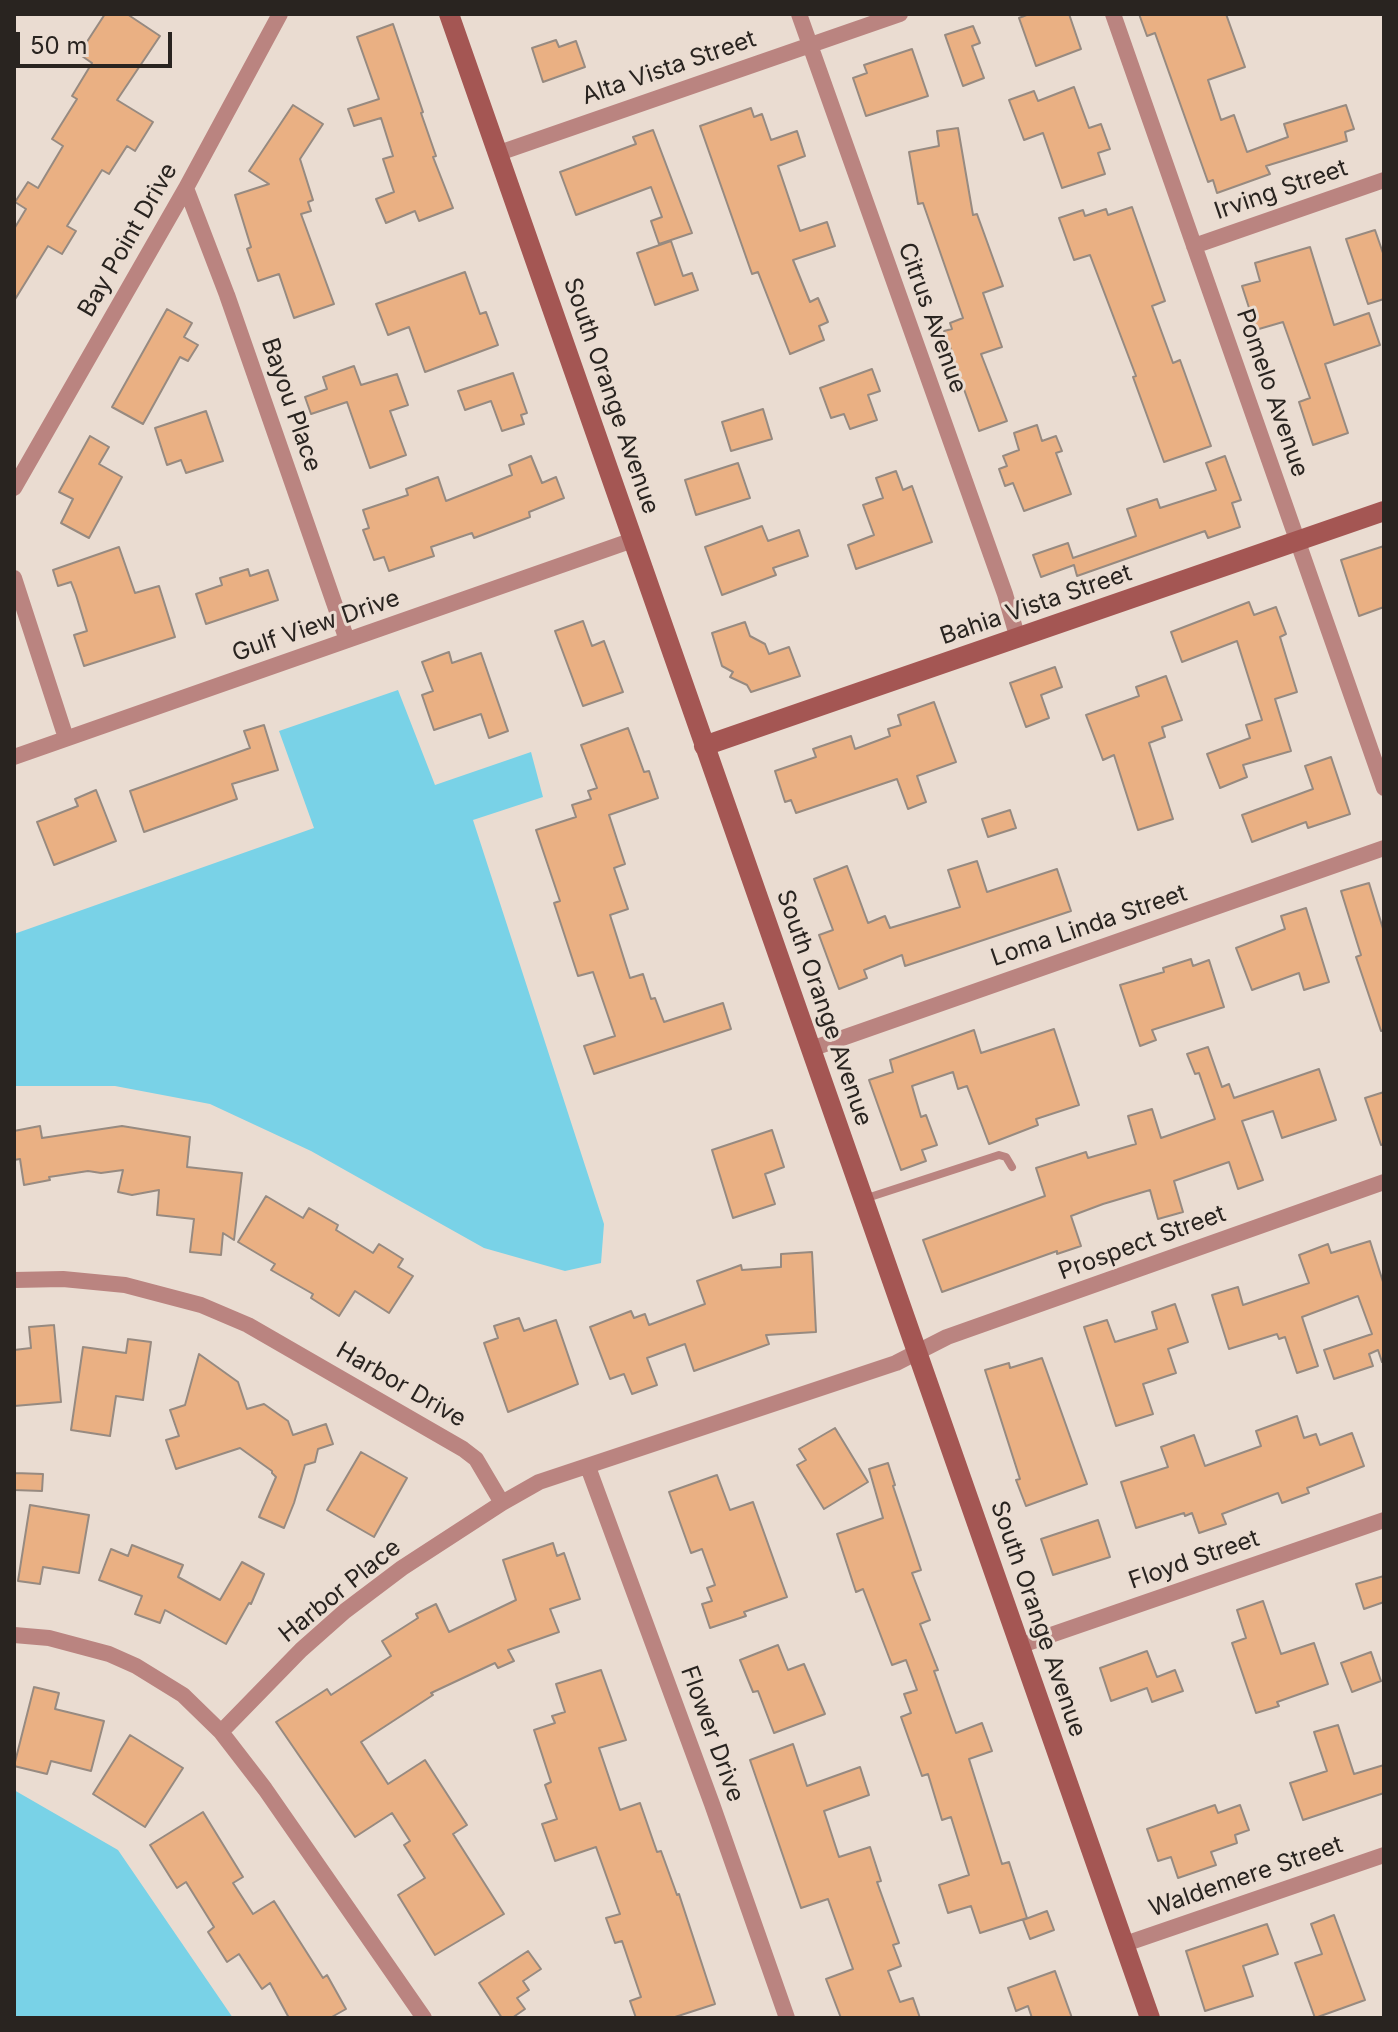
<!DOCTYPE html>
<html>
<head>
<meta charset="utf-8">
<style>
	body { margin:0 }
	#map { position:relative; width:1398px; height:2032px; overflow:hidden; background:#eadcd1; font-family:Inter,sans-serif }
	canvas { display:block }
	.frame { position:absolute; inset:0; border:16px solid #292420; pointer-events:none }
	.scale { position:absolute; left:16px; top:32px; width:156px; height:36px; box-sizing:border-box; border:4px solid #292420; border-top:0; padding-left:10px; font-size:24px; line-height:28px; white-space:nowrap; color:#292420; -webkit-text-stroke:6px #eadcd1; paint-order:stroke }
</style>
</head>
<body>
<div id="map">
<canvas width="1398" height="2032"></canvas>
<div class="frame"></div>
<div class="scale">50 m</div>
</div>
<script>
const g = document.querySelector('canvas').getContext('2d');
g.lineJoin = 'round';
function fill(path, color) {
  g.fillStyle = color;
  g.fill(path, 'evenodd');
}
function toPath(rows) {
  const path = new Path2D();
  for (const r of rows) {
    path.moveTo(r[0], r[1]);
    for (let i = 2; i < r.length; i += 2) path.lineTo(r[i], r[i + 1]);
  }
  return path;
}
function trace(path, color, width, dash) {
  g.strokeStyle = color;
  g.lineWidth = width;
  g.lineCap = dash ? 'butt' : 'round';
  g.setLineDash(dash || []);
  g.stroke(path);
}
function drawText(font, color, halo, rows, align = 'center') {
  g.font = font + ' Inter,sans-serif';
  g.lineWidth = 6;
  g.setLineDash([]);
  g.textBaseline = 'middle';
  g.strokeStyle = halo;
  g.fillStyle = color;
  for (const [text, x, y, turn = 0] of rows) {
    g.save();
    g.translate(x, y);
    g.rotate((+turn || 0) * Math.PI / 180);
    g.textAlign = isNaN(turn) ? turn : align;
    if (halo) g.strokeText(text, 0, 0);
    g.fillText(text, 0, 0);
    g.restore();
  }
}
const water = toPath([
	[398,690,435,785,531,752,543,797,473,820,604,1224,601,1263,565,1271,484,1248,311,1151,210,1104,115,1086,14,1086,14,934,314,828,279,731],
	[14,1790,118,1850,233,2018,14,2018]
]);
const building = toPath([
	[105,14,127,14,160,36,117,100,153,122,135,151,127,146,109,174,102,170,67,226,76,231,62,254,48,246,14,301,14,229,26,209,15,202,28,182,38,188,63,146,52,139,77,99,72,96,92,63,79,54,105,14],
	[1029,14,1069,14,1081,49,1036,66,1019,18,1029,14],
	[1139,14,1226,14,1245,67,1208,80,1221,120,1234,115,1247,152,1288,137,1284,124,1346,105,1354,129,1345,132,1347,141,1266,166,1270,174,1217,193,1213,180,1208,182,1155,33,1147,36,1139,14],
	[393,24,423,112,421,113,436,156,433,157,453,208,419,221,415,211,386,223,376,199,394,192,383,159,393,156,381,118,354,126,348,109,379,99,357,37,393,24],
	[973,26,980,43,972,46,984,78,963,86,945,35,973,26],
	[556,40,559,47,576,41,585,67,543,82,532,48,556,40],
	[912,49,928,96,866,116,853,78,867,73,864,65,912,49],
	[1074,87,1089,128,1101,124,1110,149,1098,153,1105,174,1062,188,1043,133,1024,140,1009,100,1034,91,1038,101,1074,87],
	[293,105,323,124,300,159,313,200,308,202,311,211,301,214,334,304,294,318,279,274,258,281,247,249,251,247,235,195,269,184,249,171,293,105],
	[751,108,754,117,762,114,771,140,797,131,805,156,778,166,800,231,827,222,835,246,793,260,810,302,818,298,828,322,819,326,824,340,790,354,758,272,752,274,700,126,751,108],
	[958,128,973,215,977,214,1003,286,983,293,1002,347,981,354,1007,421,979,431,961,381,957,382,948,357,953,355,944,331,952,329,950,323,963,318,923,203,918,204,909,152,939,146,937,131,958,128],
	[653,130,692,233,659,244,651,221,662,217,651,187,576,215,560,172,636,144,633,137,653,130],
	[1132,207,1165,301,1152,306,1173,363,1180,360,1211,446,1164,462,1133,377,1136,376,1090,255,1074,260,1059,218,1083,210,1085,216,1106,209,1108,215,1132,207],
	[1375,230,1384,256,1384,299,1368,304,1346,239,1375,230],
	[671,241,683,276,692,273,698,290,655,305,637,253,671,241],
	[1310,247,1334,325,1369,313,1380,345,1325,364,1348,433,1313,445,1299,402,1310,398,1283,322,1252,331,1248,315,1251,314,1242,286,1260,281,1255,263,1310,247],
	[465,272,480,314,486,312,498,345,425,372,409,327,388,335,376,304,465,272],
	[167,309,192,323,184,337,198,345,188,361,180,357,143,424,112,407,167,309],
	[354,366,361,385,397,374,408,405,390,411,406,455,370,468,347,402,311,414,305,397,327,389,323,377,354,366],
	[872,369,880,391,868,395,877,420,850,429,844,414,831,418,820,388,872,369],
	[513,373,527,413,521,415,524,424,502,431,491,401,465,410,458,391,513,373],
	[763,409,772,439,731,451,722,422,763,409],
	[206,411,223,461,186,473,181,460,167,465,155,428,206,411],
	[1037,425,1042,441,1056,436,1062,451,1056,453,1071,494,1024,511,1013,483,1005,486,999,469,1007,466,1003,456,1019,450,1014,433,1037,425],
	[90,436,109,447,99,464,122,477,89,538,61,523,73,499,59,492,90,436],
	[531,456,542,483,556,477,564,498,529,512,530,517,474,538,472,533,431,547,434,556,389,571,384,557,374,560,363,530,369,528,363,510,408,495,406,489,438,477,446,501,512,475,509,465,531,456],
	[1225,456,1241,500,1232,503,1240,527,1208,538,1205,531,1077,576,1074,565,1041,577,1033,555,1068,543,1073,558,1136,536,1127,509,1157,499,1160,508,1216,490,1206,463,1225,456],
	[738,463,750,498,696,515,685,480,738,463],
	[896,471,903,490,912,486,932,542,856,569,848,545,874,535,863,505,883,498,876,478,896,471],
	[762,526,768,541,799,530,808,556,773,568,776,575,722,595,705,547,762,526],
	[1384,546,1384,607,1359,616,1341,560,1384,546],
	[119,547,135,593,159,586,175,637,84,666,74,635,87,631,76,595,71,582,58,586,53,570,119,547],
	[248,569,250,576,268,570,278,600,206,624,196,594,222,585,220,578,248,569],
	[1249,602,1254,615,1276,607,1286,634,1280,637,1297,692,1275,699,1291,751,1243,765,1247,777,1220,788,1207,754,1250,738,1246,725,1262,720,1237,641,1182,662,1171,632,1249,602],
	[583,621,592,646,604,641,623,692,583,706,555,631,583,621],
	[745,622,750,636,765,644,769,654,789,647,800,676,751,692,747,685,730,677,733,672,722,666,712,633,745,622],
	[449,652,452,663,481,653,508,731,489,738,481,714,434,730,422,695,433,691,422,662,449,652],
	[1055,667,1062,687,1041,695,1049,718,1026,727,1010,683,1055,667],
	[1166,676,1182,720,1162,727,1165,737,1149,743,1173,819,1138,830,1114,755,1103,760,1086,715,1139,696,1136,687,1166,676],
	[934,702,956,762,917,776,926,802,908,809,897,779,796,813,791,800,785,802,775,771,816,757,813,749,851,736,855,749,890,736,888,729,901,725,898,715,934,702],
	[264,725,278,770,232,784,237,799,144,832,130,791,250,748,244,731,264,725],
	[628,728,644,772,649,771,658,798,609,815,625,864,614,868,628,909,610,915,630,978,643,974,651,999,655,998,664,1022,723,1003,731,1029,594,1074,584,1046,615,1036,593,972,578,976,554,903,560,901,536,830,576,817,572,805,591,799,588,791,597,788,581,745,628,728],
	[1331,757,1350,814,1308,828,1306,822,1252,842,1242,815,1313,789,1305,766,1331,757],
	[96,790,116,841,54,865,37,822,78,806,75,799,96,790],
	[1010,810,1016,828,988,837,982,819,1010,810],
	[977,861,987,892,1057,869,1071,911,905,966,902,955,864,970,867,978,839,989,819,935,833,930,814,879,847,866,868,923,885,916,890,928,960,907,948,870,977,861],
	[1369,883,1384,932,1384,1030,1381,1031,1356,957,1361,955,1341,891,1369,883],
	[1306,908,1329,982,1304,990,1299,973,1252,990,1236,948,1285,929,1281,916,1306,908],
	[1191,959,1193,966,1209,960,1224,1007,1152,1030,1156,1040,1140,1046,1120,985,1164,972,1163,968,1191,959],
	[1054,1029,1079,1105,1036,1119,1038,1125,989,1144,967,1086,958,1089,953,1072,912,1086,921,1117,926,1115,937,1145,922,1150,926,1161,901,1170,869,1080,893,1072,890,1060,974,1030,981,1053,1054,1029],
	[1208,1047,1222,1087,1229,1084,1234,1098,1319,1069,1336,1120,1282,1138,1273,1111,1242,1121,1263,1180,1238,1189,1229,1162,1174,1181,1183,1212,1158,1219,1150,1190,1103,1204,1071,1216,1081,1246,1057,1254,1057,1251,942,1292,923,1240,1045,1196,1036,1168,1086,1152,1088,1158,1136,1144,1128,1116,1152,1109,1161,1138,1215,1119,1199,1073,1195,1074,1187,1054,1208,1047],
	[1384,1092,1384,1144,1381,1145,1365,1098,1384,1092],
	[40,1126,42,1138,122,1126,190,1137,187,1167,242,1173,234,1240,223,1233,221,1255,190,1252,194,1219,157,1215,159,1190,132,1195,118,1192,123,1170,101,1173,88,1171,49,1177,50,1180,24,1185,20,1159,14,1160,14,1131,40,1126],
	[772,1130,784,1167,765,1174,775,1204,733,1218,712,1150,772,1130],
	[266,1196,303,1218,309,1208,338,1225,336,1230,373,1253,379,1244,403,1259,398,1267,413,1276,389,1313,355,1291,339,1316,311,1298,313,1294,271,1270,275,1264,238,1242,266,1196],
	[1370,1241,1384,1285,1384,1361,1382,1362,1378,1350,1369,1354,1373,1366,1334,1379,1324,1350,1372,1334,1358,1296,1302,1317,1318,1366,1297,1373,1285,1337,1279,1339,1277,1334,1229,1349,1212,1295,1238,1287,1243,1305,1309,1283,1299,1255,1328,1244,1331,1253,1370,1241],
	[812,1252,816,1332,766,1335,769,1344,694,1371,685,1344,647,1358,657,1385,632,1394,624,1374,610,1379,590,1327,631,1311,634,1318,645,1314,649,1325,705,1304,697,1281,741,1265,742,1270,781,1267,781,1254,812,1252],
	[1175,1304,1188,1342,1168,1349,1176,1373,1143,1384,1153,1414,1116,1426,1084,1327,1107,1320,1115,1342,1157,1329,1152,1312,1175,1304],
	[519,1318,524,1331,556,1320,578,1384,508,1412,484,1343,498,1338,494,1326,519,1318],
	[54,1325,61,1402,14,1406,14,1350,31,1348,29,1327,54,1325],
	[128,1339,151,1342,143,1400,116,1396,110,1436,71,1430,83,1347,126,1353,128,1339],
	[199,1354,238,1382,247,1409,264,1404,288,1421,293,1435,326,1424,333,1444,318,1449,315,1462,305,1465,294,1503,284,1528,259,1517,276,1477,272,1473,272,1471,240,1448,176,1469,166,1440,179,1436,170,1410,185,1405,199,1354],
	[1042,1358,1087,1484,1026,1506,1016,1480,1020,1479,985,1370,1009,1363,1010,1368,1042,1358],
	[1297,1416,1304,1438,1316,1434,1320,1445,1352,1433,1364,1466,1307,1488,1309,1493,1282,1503,1278,1493,1222,1514,1226,1524,1199,1533,1192,1513,1185,1516,1184,1513,1136,1528,1121,1482,1168,1467,1161,1447,1194,1435,1205,1466,1261,1446,1256,1431,1297,1416],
	[835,1428,868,1482,824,1509,797,1465,806,1460,799,1449,835,1428],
	[361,1452,407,1478,374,1537,327,1510,361,1452],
	[888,1463,895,1485,893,1486,921,1570,912,1573,930,1620,920,1624,938,1670,934,1671,956,1733,982,1723,992,1751,969,1759,1002,1864,1009,1862,1027,1918,980,1933,971,1906,948,1913,939,1885,969,1875,951,1817,942,1820,928,1774,922,1776,901,1717,911,1713,904,1694,917,1690,906,1660,892,1665,863,1589,856,1592,837,1534,883,1518,869,1469,888,1463],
	[15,1473,43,1474,42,1491,14,1490,15,1473],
	[717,1475,730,1510,753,1502,787,1597,744,1612,746,1616,710,1628,702,1604,712,1601,707,1588,715,1585,702,1549,691,1553,669,1492,717,1475],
	[30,1505,89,1515,79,1573,43,1567,40,1584,18,1581,30,1505],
	[1098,1520,1110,1557,1053,1575,1041,1539,1098,1520],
	[553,1543,557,1556,564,1553,580,1599,550,1609,559,1632,508,1650,514,1661,498,1668,495,1663,431,1693,433,1695,361,1742,388,1784,425,1760,467,1825,453,1834,504,1914,435,1955,398,1895,425,1878,404,1845,410,1841,392,1813,355,1837,276,1722,327,1689,331,1695,391,1656,382,1641,418,1618,416,1614,436,1604,449,1632,516,1600,503,1560,553,1543],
	[132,1545,183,1565,178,1577,220,1600,242,1562,264,1574,251,1604,249,1603,226,1644,165,1610,160,1623,135,1614,142,1596,99,1580,111,1549,128,1556,132,1545],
	[1384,1576,1384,1602,1364,1609,1356,1584,1384,1576],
	[1263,1601,1281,1654,1314,1643,1328,1684,1277,1702,1279,1706,1256,1713,1232,1643,1246,1638,1237,1610,1263,1601],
	[778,1645,788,1670,804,1664,825,1714,774,1733,758,1691,753,1692,740,1660,778,1645],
	[1147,1651,1157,1677,1175,1670,1183,1691,1152,1702,1147,1688,1111,1701,1100,1668,1147,1651],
	[1371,1652,1381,1681,1352,1692,1341,1663,1371,1652],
	[601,1670,626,1740,599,1748,620,1810,640,1803,657,1852,661,1851,677,1895,679,1894,715,2004,672,2018,636,2018,630,2001,641,1997,622,1941,615,1943,606,1918,620,1914,596,1847,555,1861,542,1824,557,1819,545,1785,551,1782,534,1730,555,1723,552,1716,565,1712,556,1684,601,1670],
	[34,1687,59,1693,55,1709,104,1721,91,1771,51,1761,47,1774,14,1766,34,1687],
	[1338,1725,1354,1774,1384,1765,1384,1793,1303,1820,1290,1783,1327,1771,1314,1732,1338,1725],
	[130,1735,183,1768,145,1827,93,1794,130,1735],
	[793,1744,807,1786,860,1767,869,1795,824,1811,839,1857,870,1847,881,1881,877,1882,899,1943,893,1945,901,1966,888,1971,900,2002,913,1998,920,2018,841,2018,826,1979,853,1969,828,1899,801,1908,750,1760,793,1744],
	[1215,1805,1218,1813,1240,1805,1249,1830,1235,1835,1237,1843,1211,1852,1216,1865,1178,1878,1171,1857,1158,1861,1147,1829,1215,1805],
	[203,1812,243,1877,233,1883,253,1914,274,1901,323,1978,327,1975,346,2009,330,2018,289,2018,270,1983,262,1989,239,1954,227,1962,208,1932,214,1927,186,1882,177,1888,150,1845,203,1812],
	[1047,1911,1054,1930,1030,1939,1023,1920,1047,1911],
	[1334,1915,1365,2000,1315,2018,1295,1963,1322,1954,1311,1924,1334,1915],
	[1267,1924,1278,1954,1243,1966,1253,1996,1205,2011,1186,1951,1267,1924],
	[528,1951,541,1969,523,1981,529,1990,517,1998,525,2009,512,2018,502,2018,479,1983,528,1951],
	[1055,1971,1072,2018,1032,2018,1028,2006,1016,2011,1008,1988,1055,1971]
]);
const lane = toPath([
	[864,1199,999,1155,1006,1157,1012,1167]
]);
const street = toPath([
	[799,14,1005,594,1018,639],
	[1113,14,1384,788],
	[499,153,900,14],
	[186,188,227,295,347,640],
	[1194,246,1384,180],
	[14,488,186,188,280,14],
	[14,578,66,738],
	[14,757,633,540],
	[811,1049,1384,848],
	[14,1280,63,1279,125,1285,201,1305,248,1325,463,1449,476,1459,502,1503],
	[588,1467,712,1804,787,2018],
	[14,1635,49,1638,109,1654,136,1666,183,1695,221,1732,265,1789,424,2018],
	[1019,1646,1384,1520],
	[221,1732,301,1650,345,1611,402,1568,502,1503,539,1482,896,1363,947,1337,1384,1182],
	[1125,1944,1384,1855]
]);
const secondary = toPath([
	[449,14,1150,2018],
	[704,746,1384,511]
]);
const streetNames = [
	["Alta Vista Street",669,68,-19],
	["Irving Street",1281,190,-19],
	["Bay Point Drive",128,240,-60],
	["Citrus Avenue",932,318,70],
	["Pomelo Avenue",1272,393,71],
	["South Orange Avenue",611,396,71],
	["Bayou Place",291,405,71],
	["Bahia Vista Street",1036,605,-19],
	["Gulf View Drive",316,626,-19],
	["Loma Linda Street",1089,926,-19],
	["South Orange Avenue",824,1008,71],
	["Prospect Street",1142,1243,-20],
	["Harbor Drive",401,1385,30],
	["Floyd Street",1194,1560,-19],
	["Harbor Place",340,1591,-39],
	["South Orange Avenue",1038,1619,71],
	["Flower Drive",712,1734,70],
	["Waldemere Street",1246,1877,-19]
];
fill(water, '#79d2e7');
fill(building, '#eab083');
trace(building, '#978a80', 2);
trace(lane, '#ba8480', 8);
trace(street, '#ba8480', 16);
trace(secondary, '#a45653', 20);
drawText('24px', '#292420', '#eadcd1', streetNames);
</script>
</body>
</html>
